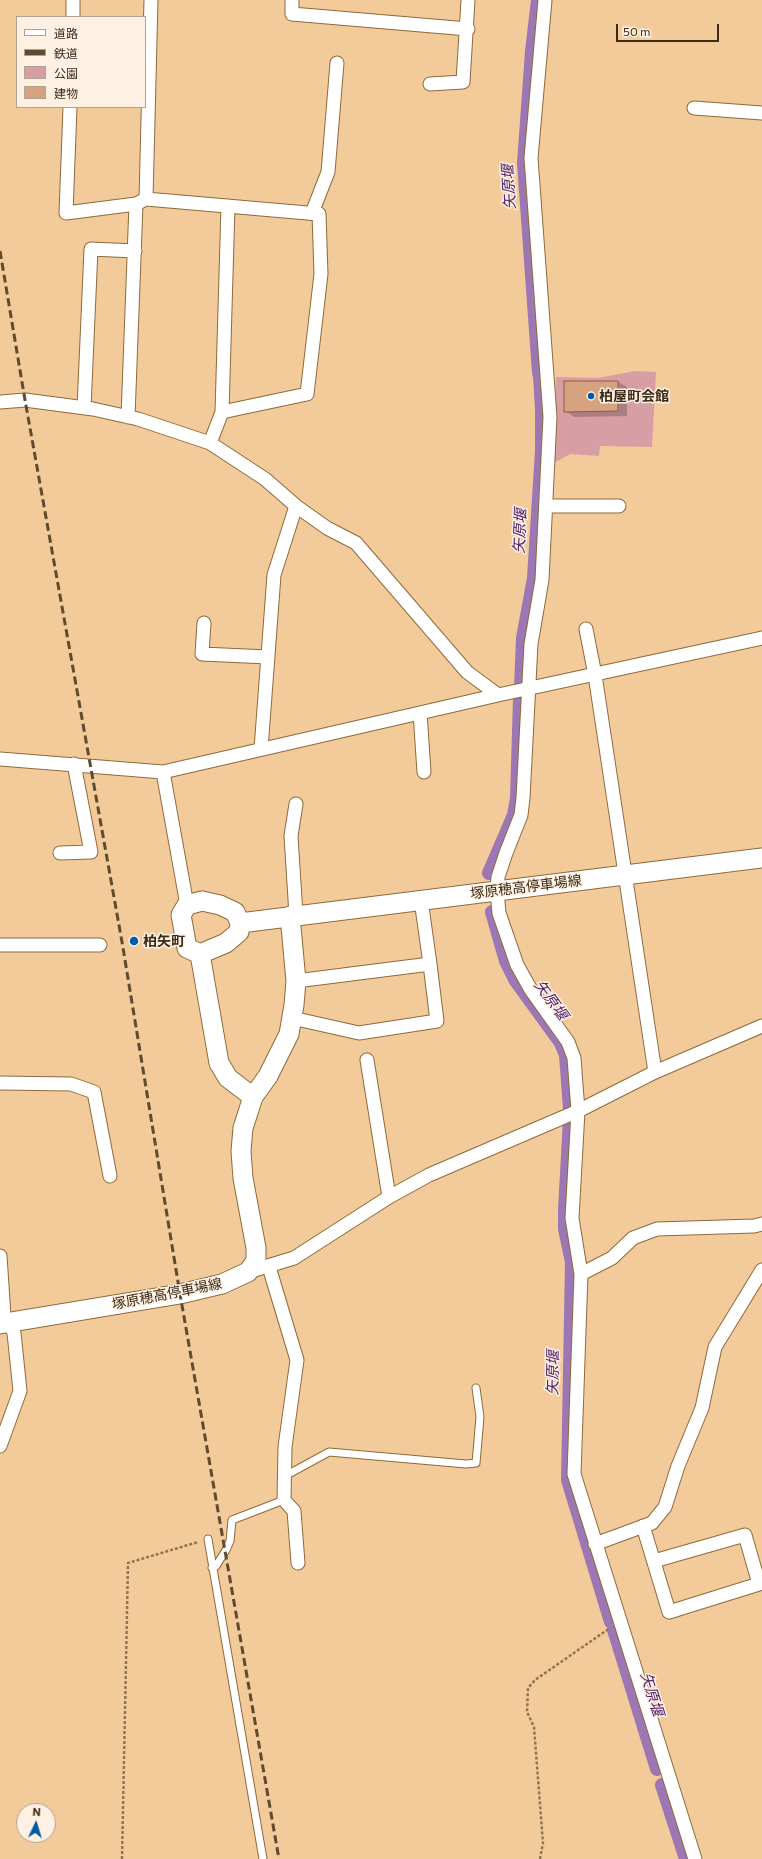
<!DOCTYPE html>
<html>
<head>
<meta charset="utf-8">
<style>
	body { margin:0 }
	#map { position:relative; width:762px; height:1859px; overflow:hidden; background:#f3cb9a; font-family:Commissioner,"Noto Sans JP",sans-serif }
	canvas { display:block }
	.legend { position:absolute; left:16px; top:16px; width:130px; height:92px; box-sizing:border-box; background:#fef1e3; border:1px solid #b0a291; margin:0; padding:5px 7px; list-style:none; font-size:12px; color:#3b2b17 }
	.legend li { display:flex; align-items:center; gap:8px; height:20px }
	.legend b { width:20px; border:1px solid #b0a291 }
	.north { position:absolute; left:16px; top:1803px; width:40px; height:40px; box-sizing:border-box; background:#fef1e3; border:1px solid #b0a291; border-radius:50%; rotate:4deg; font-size:11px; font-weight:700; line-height:16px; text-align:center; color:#3b2b17 }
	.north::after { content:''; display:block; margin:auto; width:14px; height:18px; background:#005aa7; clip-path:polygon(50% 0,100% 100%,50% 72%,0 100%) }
	.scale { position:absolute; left:616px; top:24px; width:103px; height:18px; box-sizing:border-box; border:2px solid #3b2b17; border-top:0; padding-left:5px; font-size:12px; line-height:14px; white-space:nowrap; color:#3b2b17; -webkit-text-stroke:3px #fef1e3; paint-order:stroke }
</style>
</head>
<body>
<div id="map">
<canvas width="762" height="1859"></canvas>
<ul class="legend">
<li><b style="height:5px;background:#fff"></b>道路</li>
<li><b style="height:5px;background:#5f4b31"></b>鉄道</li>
<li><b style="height:11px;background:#d79ea3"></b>公園</li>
<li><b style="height:11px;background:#d7a280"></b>建物</li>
</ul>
<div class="north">N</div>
<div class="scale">50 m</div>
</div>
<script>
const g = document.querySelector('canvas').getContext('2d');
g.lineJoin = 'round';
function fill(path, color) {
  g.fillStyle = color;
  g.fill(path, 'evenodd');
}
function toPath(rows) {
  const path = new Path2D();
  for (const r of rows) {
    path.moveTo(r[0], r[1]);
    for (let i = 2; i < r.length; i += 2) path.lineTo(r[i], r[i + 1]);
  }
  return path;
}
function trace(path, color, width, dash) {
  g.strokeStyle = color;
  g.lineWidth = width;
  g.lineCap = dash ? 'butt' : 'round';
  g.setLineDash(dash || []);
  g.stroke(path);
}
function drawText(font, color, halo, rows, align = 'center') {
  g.font = font + ' Commissioner,"Noto Sans JP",sans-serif';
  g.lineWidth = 3;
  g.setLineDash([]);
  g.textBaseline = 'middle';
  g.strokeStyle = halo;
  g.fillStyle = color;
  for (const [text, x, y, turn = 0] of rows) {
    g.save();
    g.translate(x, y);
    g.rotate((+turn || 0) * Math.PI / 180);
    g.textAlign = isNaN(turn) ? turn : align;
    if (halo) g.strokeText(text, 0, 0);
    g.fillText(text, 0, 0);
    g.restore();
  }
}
const green = toPath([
	[635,371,656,372,652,447,600,446,599,456,570,454,554,463,556,377,598,378]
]);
const shadow = toPath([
	[618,382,627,387,627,416,575,417,565,411]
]);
const canal = toPath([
	[538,0,532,51,524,163,539,373],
	[521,687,523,638,534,578,542,450,542,409,540,376],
	[489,873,514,815,517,798,520,698],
	[492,912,506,961,516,981,561,1043,566,1055,570,1109],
	[570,1119,565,1209,565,1229,572,1262,568,1480,611,1622],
	[614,1630,657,1769],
	[662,1785,686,1859]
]);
const building = toPath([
	[564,381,618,381,618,411,564,412,564,381]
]);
const path = toPath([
	[122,1859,128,1563,198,1542],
	[540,1859,543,1843,534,1727,527,1712,528,1688,535,1680,610,1628]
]);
const service = toPath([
	[285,1476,329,1452,466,1464,476,1463,480,1417,476,1388],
	[208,1539,263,1859],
	[212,1568,216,1566,226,1550,230,1541,232,1520,284,1500]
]);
const minor = toPath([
	[292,0,292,14,468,29],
	[545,0,531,158,550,417,542,580,531,644,523,798,521,815,506,853,498,877,497,891,499,913,517,965,531,990,568,1042,574,1058,578,1111,572,1218,581,1274,574,1474,695,1859],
	[73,17,73,0],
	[430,84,463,82,468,0],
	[70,107,66,213,136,204,146,199,319,214,321,274,307,394,222,412],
	[694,108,762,113],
	[146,199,151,0],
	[312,213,328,172,337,63],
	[0,402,25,400,93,409,138,419,210,443,265,479,296,506,327,528,356,543,467,672,498,695],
	[84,408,91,249,135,251],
	[128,417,136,204],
	[210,443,222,412,228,206],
	[546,506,619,506],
	[204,623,202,654,268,657],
	[586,629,595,675,655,1072],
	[420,713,424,772],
	[261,749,274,575,296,506],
	[0,759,163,772,498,695,762,638],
	[163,772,187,905],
	[296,804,291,836,296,915],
	[60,853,91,852,74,764],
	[0,945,100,945],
	[296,981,430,964,421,900],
	[292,1018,359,1033,437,1021,430,964],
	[367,1060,389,1197],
	[0,1083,71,1084,94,1092,110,1176],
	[0,1256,4,1316,9,1322,14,1333,20,1391,0,1446],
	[269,1267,297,1360,285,1447,284,1500,294,1511,298,1563],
	[248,1272,294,1258,389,1197,429,1175,578,1111,655,1072,762,1026],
	[581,1274,612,1258,633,1238,657,1229,754,1226,762,1224],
	[643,1526,669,1612,759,1584,745,1535,654,1561],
	[595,1544,652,1523,665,1507,678,1466,702,1408,715,1347,762,1270]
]);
const secondary = toPath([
	[202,901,220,905,235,912,240,923,239,932,226,943,200,954,187,948,181,915,187,905,202,901],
	[240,923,762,858],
	[200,954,219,1063,228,1078,253,1097],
	[0,1324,180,1294,222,1284,248,1272,256,1261,256,1248,243,1178,241,1151,243,1128,253,1097,268,1076,289,1034,294,1005,296,981,290,916]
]);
const rail = toPath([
	[0,251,25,400,122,942,180,1294,279,1859]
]);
const markers = [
	[591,396,4,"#005aa7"],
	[134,941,5,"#005aa7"]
];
const poiNames = [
	["柏屋町会館",599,396],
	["柏矢町",143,941]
];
const streetNames = [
	["塚原穂高停車場線",526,887,-7],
	["塚原穂高停車場線",167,1294,-11]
];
const waterNames = [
	["矢原堰",509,187,-93],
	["矢原堰",520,531,-87],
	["矢原堰",551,1000,54],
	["矢原堰",553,1373,-89],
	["矢原堰",652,1694,73]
];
fill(green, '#d79ea3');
fill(shadow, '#0003');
trace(canal, '#9d77b3', 14);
fill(building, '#d7a280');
trace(building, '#8f5e3f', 1);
trace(service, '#8d6a3b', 9);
trace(minor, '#8d6a3b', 15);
trace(secondary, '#8d6a3b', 21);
trace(path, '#907554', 2.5, [3, 2]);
trace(service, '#fff', 7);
trace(minor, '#fff', 13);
trace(secondary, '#fff', 19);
trace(rail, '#5f4b31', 3, [8, 4]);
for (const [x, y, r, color] of markers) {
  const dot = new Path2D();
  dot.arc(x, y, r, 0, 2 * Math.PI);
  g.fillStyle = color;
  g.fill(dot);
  trace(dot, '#fef1e3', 1.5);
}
drawText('bold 14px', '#3b2b17', '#fef1e3', poiNames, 'left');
drawText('14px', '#3b2b17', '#fef1e3', streetNames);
drawText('italic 15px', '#55236d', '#fef1e3', waterNames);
</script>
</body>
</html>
